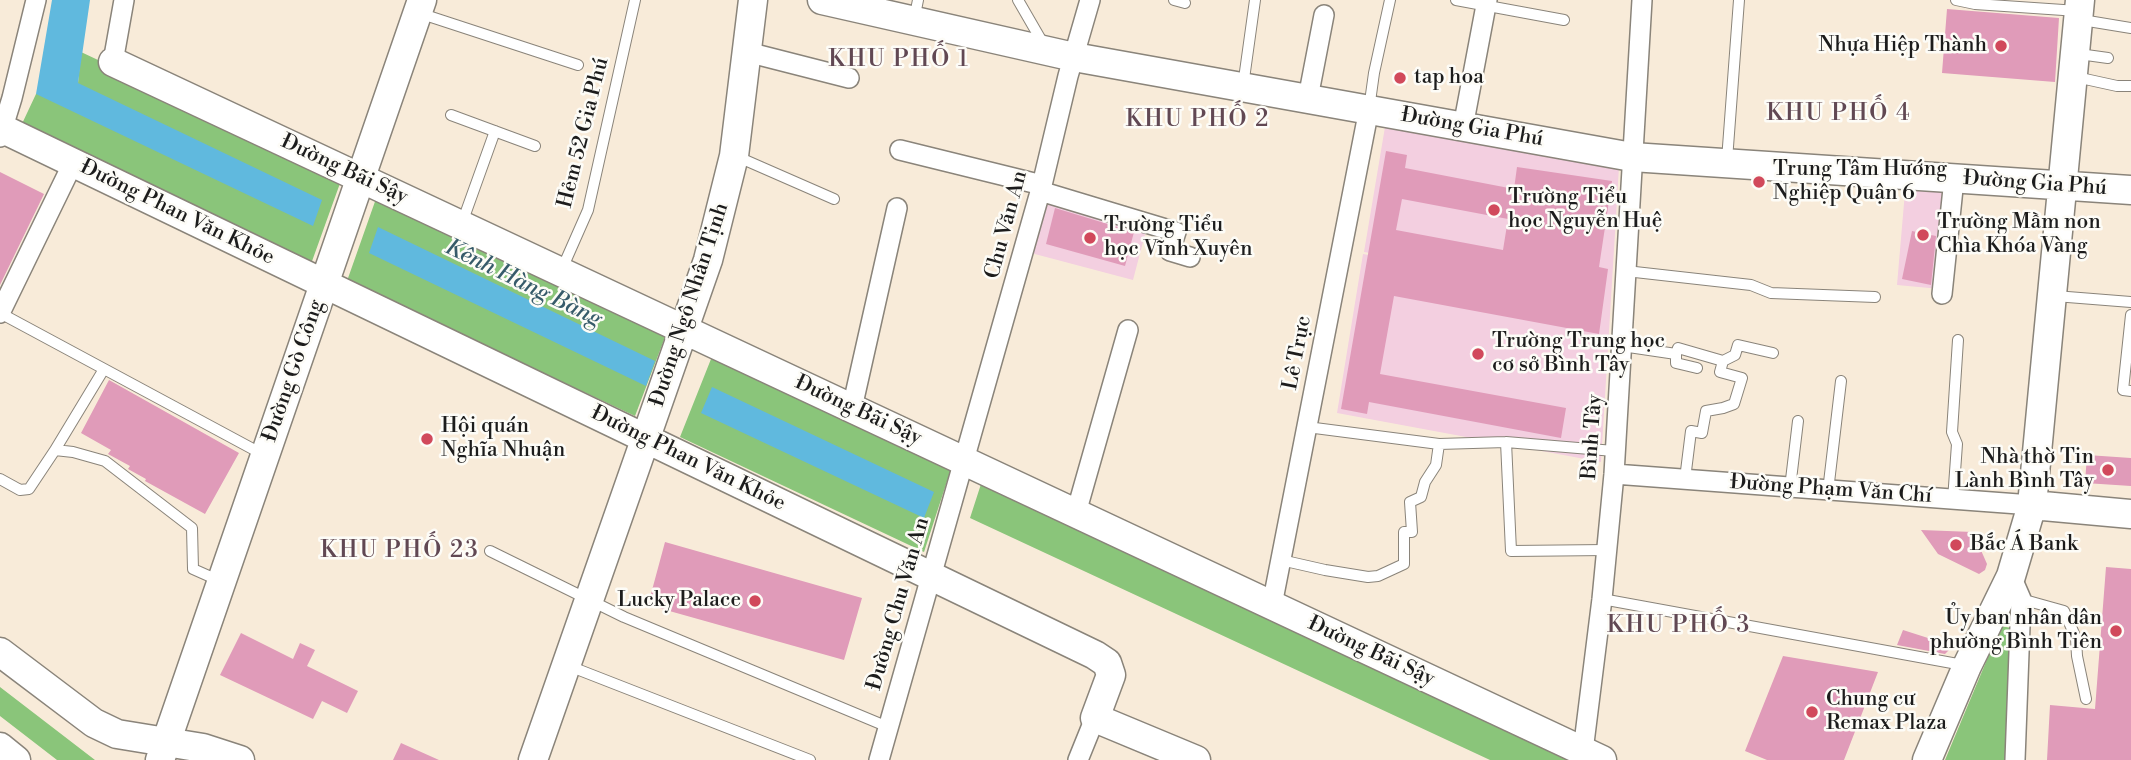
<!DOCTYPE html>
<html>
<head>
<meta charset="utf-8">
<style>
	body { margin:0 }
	canvas { display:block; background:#f8ebd9 }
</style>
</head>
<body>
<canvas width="2131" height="760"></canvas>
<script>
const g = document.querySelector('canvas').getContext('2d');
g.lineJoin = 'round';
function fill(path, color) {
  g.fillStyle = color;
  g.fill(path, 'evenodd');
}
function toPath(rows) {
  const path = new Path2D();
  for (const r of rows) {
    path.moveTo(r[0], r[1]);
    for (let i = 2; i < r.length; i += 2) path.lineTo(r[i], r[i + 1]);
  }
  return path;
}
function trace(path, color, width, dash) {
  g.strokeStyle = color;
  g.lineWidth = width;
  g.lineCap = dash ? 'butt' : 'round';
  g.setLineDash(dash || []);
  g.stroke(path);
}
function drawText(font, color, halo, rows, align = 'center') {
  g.font = font + ' "Libre Bodoni",serif';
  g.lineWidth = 5;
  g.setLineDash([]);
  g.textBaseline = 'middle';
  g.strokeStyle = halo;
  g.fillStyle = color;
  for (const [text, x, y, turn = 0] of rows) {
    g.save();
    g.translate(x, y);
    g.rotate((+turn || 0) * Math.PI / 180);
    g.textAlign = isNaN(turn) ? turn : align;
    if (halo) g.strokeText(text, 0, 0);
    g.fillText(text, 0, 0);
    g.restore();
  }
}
const built = toPath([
	[1385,127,1619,167,1601,462,1337,413,1363,254,1611,295,1364,252],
	[1906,180,1950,184,1940,289,1897,285],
	[1047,195,1148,223,1133,280,1031,253]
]);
const green = toPath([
	[81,52,343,175,311,264,20,128,36,94,78,83],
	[378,193,667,332,635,416,347,281],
	[713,354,951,469,924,552,680,437],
	[981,484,1571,760,1490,760,970,518],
	[2001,626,2016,629,2008,760,1945,760],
	[0,687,95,760,57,760,0,716]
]);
const water = toPath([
	[52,0,90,0,78,83,322,200,313,226,36,94],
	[378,227,655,361,646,386,369,253],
	[712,387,934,492,924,518,701,413]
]);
const building = toPath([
	[1947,9,2059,18,2055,82,1942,73],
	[1386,151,1407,155,1405,168,1514,189,1517,167,1612,181,1599,267,1608,269,1599,334,1394,296,1380,374,1566,408,1561,438,1369,402,1367,414,1341,409],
	[1402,199,1508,219,1503,250,1396,230],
	[0,172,44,194,0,285],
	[1055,208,1134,232,1125,266,1046,244],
	[1912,231,1936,236,1931,285,1902,279],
	[109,380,239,453,205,514,145,481,146,479,128,469,130,466,108,454,111,450,81,433],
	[2087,455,2131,458,2131,486,2085,483],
	[1921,530,1973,532,1987,564,1985,570,1979,574,1938,554],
	[665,542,862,598,844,660,648,605],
	[2106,567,2131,569,2131,760,2047,760,2050,705,2095,709],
	[1903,630,1953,646,1945,654,1897,645],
	[241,633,293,659,300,643,315,650,307,666,358,691,347,713,322,701,313,719,220,675],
	[1783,656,1878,672,1844,760,1767,760,1745,751],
	[401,743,439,760,393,760]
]);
const lane = toPath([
	[1018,0,1044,45],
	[1174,0,1185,3],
	[1456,0,1564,20],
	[1956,0,1975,4,2078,11],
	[419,13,578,65],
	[914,20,918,0],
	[2082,20,2131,28],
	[2079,54,2108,58],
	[2076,77,2117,86,2131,86],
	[1243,86,1255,0],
	[1369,109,1374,73,1390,0],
	[451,115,535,146],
	[738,157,834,199],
	[1727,160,1739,0],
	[462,223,495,131],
	[562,269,588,210,635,0],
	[1626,271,1751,285,1771,293,1875,297],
	[2055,296,2131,302],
	[0,313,264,455],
	[2131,315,2123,390,2131,391],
	[1622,346,1676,354,1678,348,1723,361,1735,355,1738,345,1773,353],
	[1676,354,1676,363,1697,368],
	[1307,427,1439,444,1506,442,1614,451],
	[1506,442,1511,551,1607,550],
	[55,450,104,369],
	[0,479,20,490,29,489,55,450,73,452,105,461,192,528,193,569,220,581],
	[1685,479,1691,431,1702,433,1706,411,1723,408,1734,404,1742,378,1720,372,1723,361],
	[1790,488,1798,421],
	[1828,491,1841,381],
	[1953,500,1957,444,1952,432,1958,340],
	[490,551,624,617,888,727],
	[1281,560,1325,570,1368,577,1378,576,1404,564,1404,532,1412,532,1410,502,1421,497,1425,482,1436,465,1439,444],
	[1602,599,1963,665],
	[2021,599,2064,611,2076,638,2077,656,2086,699],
	[569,666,810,760]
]);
const street = toPath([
	[747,52,849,78],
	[113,62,124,0],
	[1308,98,1324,15],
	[1463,127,1487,0],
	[0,137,12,98,36,0],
	[900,150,1042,185],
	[1040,191,1176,232,1170,251,1190,257],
	[1942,294,1954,179],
	[0,313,73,163],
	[852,408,897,208],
	[1614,474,2032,505],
	[1076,513,1128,330],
	[2011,576,2021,599,2015,760],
	[1272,605,1369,109],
	[1583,751,1602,599,1614,474,1642,0],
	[879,760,1042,185,1068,76,1090,0],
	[1078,760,1095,718]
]);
const secondary = toPath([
	[822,0,1074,57,1632,157,2131,190],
	[113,62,1602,760],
	[3,129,1095,655,1107,663,1111,675,1095,718,1196,760],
	[2032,505,2131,514],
	[0,652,94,723,117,734,203,748,240,760],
	[0,747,16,760],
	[160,760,422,0],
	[533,760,708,260,734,156,753,0],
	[1927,760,1967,666,2011,576,2032,505,2080,0]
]);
const markers = [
	[2001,46,7,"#d1495b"],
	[1400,78,7,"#d1495b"],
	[1759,182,7,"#d1495b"],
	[1494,210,7,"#d1495b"],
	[1923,235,7,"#d1495b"],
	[1090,238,7,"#d1495b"],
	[1478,354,7,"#d1495b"],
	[427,439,7,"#d1495b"],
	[2108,470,7,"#d1495b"],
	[1956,545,7,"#d1495b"],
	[755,601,7,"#d1495b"],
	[2116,631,7,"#d1495b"],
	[1812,712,7,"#d1495b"]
];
const poiNames = [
	["Nhựa Hiệp Thành",1987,46,"right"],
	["tap hoa",1414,78],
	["Trung Tâm Hướng",1773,170],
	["Nghiệp Quận 6",1773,194],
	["Trường Tiểu",1508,198],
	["học Nguyễn Huệ",1508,222],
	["Trường Mầm non",1937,223],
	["Chìa Khóa Vàng",1937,247],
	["Trường Tiểu",1104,226],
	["học Vĩnh Xuyên",1104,250],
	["Trường Trung học",1492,342],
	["cơ sở Bình Tây",1492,366],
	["Hội quán",441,427],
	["Nghĩa Nhuận",441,451],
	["Nhà thờ Tin",2094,458,"right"],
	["Lành Bình Tây",2094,482,"right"],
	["Bắc Á Bank",1970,545],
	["Lucky Palace",741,601,"right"],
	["Ủy ban nhân dân",2102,619,"right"],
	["phường Bình Tiên",2102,643,"right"],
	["Chung cư",1826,700],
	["Remax Plaza",1826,724]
];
const streetNames = [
	["Đường Gia Phú",1472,128,10],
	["Hẻm 52 Gia Phú",584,133,-76],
	["Đường Bãi Sậy",344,170,25],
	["Đường Gia Phú",2035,184,4],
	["Đường Phan Văn Khỏe",177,213,26],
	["Chu Văn An",1007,225,-75],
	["Đường Ngô Nhân Tịnh",690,305,-72],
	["Lê Trực",1298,353,-79],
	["Đường Gò Công",294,371,-71],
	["Đường Bãi Sậy",858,411,25],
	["Bình Tây",1593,437,-86],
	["Đường Phan Văn Khỏe",688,459,26],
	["Đường Phạm Văn Chí",1831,490,4],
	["Đường Chu Văn An",899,604,-74],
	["Đường Bãi Sậy",1371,652,25]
];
const neighbourhoodNames = [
	["KHU PHỐ 1",899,60],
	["KHU PHỐ 4",1839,114],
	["KHU PHỐ 2",1198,120],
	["KHU PHỐ 23",400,551],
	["KHU PHỐ 3",1679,626]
];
const waterNames = [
	["Kênh Hàng Bàng",523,284,26]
];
fill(built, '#f3cfe0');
fill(green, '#8ac57a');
fill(water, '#60b9de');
fill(building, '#e09bb9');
trace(lane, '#8a847a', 12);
trace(street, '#8a847a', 22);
trace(secondary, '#8a847a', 31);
trace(lane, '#fff', 10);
trace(street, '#fff', 19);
trace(secondary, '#fff', 28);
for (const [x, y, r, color] of markers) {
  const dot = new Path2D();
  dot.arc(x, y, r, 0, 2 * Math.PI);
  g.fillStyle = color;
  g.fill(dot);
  trace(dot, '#fdfcf7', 2.5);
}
drawText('21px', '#1c1c1c', '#fdfcf7', poiNames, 'left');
drawText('21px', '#1c1c1c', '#fdfcf7', streetNames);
g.letterSpacing = '2px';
drawText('23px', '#614853', '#fdfcf7', neighbourhoodNames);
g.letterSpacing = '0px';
drawText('italic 23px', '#375b6a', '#fdfcf7', waterNames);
</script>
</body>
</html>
